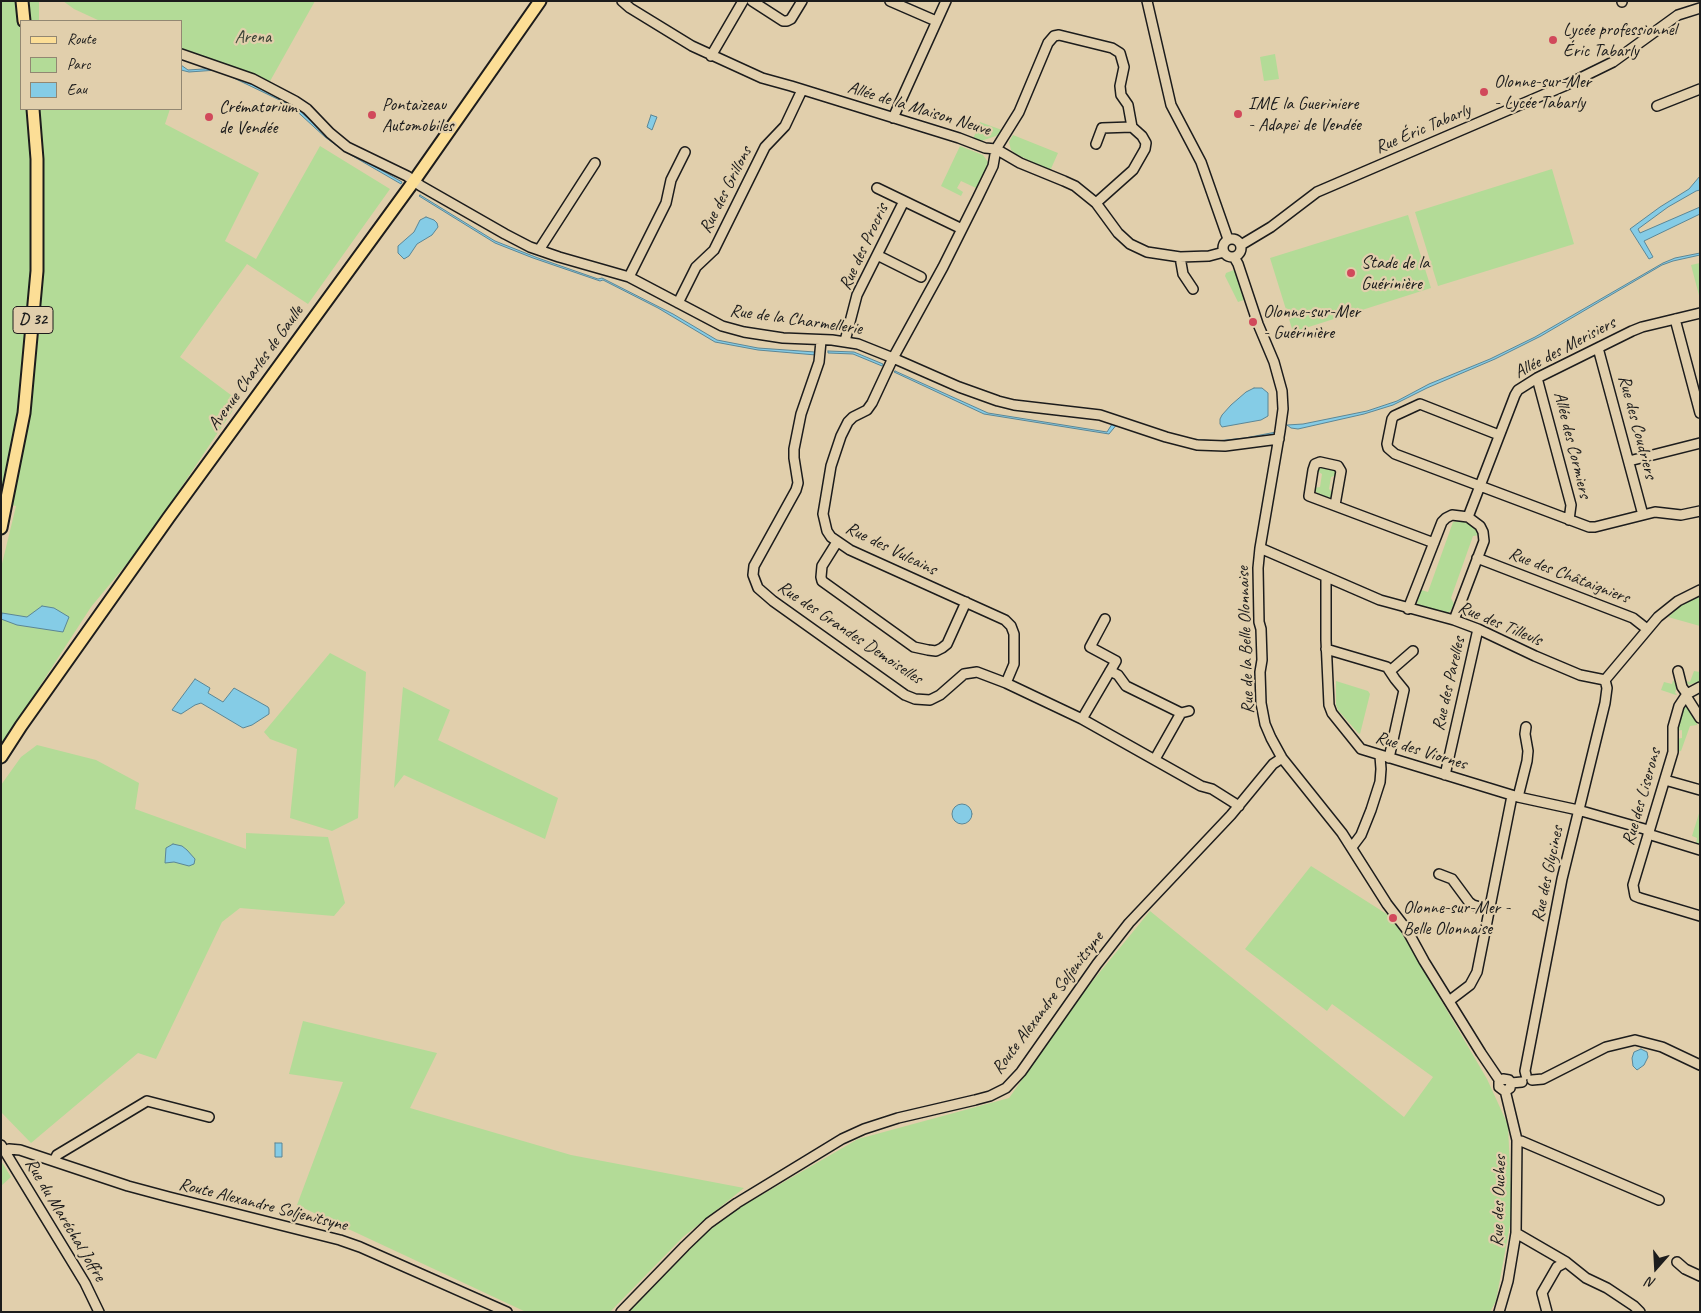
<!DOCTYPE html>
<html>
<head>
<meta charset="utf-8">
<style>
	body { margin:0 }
	#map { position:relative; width:1701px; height:1313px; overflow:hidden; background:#e1cfac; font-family:Caveat,sans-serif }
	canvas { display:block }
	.frame { position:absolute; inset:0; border:2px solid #1c1c1c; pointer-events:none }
	.legend { position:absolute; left:20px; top:20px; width:162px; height:90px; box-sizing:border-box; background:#e1cfac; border:1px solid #928772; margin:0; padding:6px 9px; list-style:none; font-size:15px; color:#1c1c1c }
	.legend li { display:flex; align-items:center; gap:10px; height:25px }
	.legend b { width:25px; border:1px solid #928772 }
	.north { position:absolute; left:1631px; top:1243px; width:50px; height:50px; -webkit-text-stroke:4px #e1cfac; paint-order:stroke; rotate:199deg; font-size:14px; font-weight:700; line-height:20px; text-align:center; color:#1c1c1c }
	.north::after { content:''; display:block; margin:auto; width:18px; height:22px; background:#1c1c1c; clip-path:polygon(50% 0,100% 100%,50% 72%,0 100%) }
</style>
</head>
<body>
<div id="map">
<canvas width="1701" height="1313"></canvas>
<div class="frame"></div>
<ul class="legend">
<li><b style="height:6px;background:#fcde96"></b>Route</li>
<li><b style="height:14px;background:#b3db97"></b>Parc</li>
<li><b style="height:14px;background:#85cce6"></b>Eau</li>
</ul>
<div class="north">N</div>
</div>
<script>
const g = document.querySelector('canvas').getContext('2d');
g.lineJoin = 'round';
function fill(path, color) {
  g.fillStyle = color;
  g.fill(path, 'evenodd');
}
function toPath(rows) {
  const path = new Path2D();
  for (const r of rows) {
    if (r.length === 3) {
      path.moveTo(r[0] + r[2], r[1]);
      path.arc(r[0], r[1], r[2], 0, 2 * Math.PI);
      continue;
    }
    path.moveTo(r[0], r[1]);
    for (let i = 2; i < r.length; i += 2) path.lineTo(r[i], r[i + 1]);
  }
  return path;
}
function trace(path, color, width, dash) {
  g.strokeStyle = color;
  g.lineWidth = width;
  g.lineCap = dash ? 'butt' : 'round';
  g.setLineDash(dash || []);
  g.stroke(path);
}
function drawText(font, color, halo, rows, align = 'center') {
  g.font = font + ' Caveat,sans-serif';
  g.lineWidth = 4.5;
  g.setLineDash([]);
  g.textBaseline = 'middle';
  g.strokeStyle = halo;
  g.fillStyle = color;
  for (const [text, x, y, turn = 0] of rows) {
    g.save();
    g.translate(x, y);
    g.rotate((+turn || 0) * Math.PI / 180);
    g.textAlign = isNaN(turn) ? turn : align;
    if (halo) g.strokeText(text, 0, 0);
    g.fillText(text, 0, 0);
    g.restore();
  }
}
const green = toPath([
	[1,1,39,1,39,21,21,21,21,109,170,109,165,124,259,173,225,241,256,259,320,146,390,189,308,304,247,264,180,357,239,401,144,543,91,607,1,746,1,568,16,506,1,503],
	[63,1,315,1,269,83,235,68,181,49,181,21,100,21,74,9],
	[1275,54,1279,79,1264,81,1260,57],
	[980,122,1002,130,996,136,981,141,973,139],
	[1013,135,1058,153,1050,171,1016,154,1011,150,1009,142],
	[960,146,983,155,988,162,984,178,976,188,961,181,957,188,963,192,961,196,941,186],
	[1552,169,1574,244,1438,286,1415,212],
	[1408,215,1431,288,1293,332,1270,258],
	[1700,263,1700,299,1691,265],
	[1234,270,1245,296,1243,298,1244,300,1238,302,1225,276,1226,273],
	[1322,467,1334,469,1336,471,1337,475,1331,477,1329,489,1333,493,1332,497,1328,498,1314,491,1314,488,1320,487,1322,474,1317,471],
	[1460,521,1471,524,1480,535,1473,536,1451,598,1454,604,1451,610,1448,613,1418,605,1417,603,1421,590,1428,592,1453,522],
	[1700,593,1700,626,1668,617,1674,612,1673,609],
	[330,653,366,672,358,818,332,831,290,818,297,749,270,739,264,732],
	[1694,671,1700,672,1700,681,1689,685,1686,681,1690,682],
	[1673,680,1677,686,1675,693,1677,694,1676,695,1661,690,1664,682,1672,684],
	[1336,681,1368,691,1370,694,1360,734,1358,733,1338,710,1336,705],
	[403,687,450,710,438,740,558,798,545,839,404,775,394,788],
	[1684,706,1689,706,1696,717,1697,725,1690,726,1681,751,1676,752,1676,739,1682,738,1682,730,1676,731,1682,708],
	[37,745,96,760,139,783,135,809,246,849,246,833,328,837,345,903,334,916,240,908,222,922,156,1059,138,1053,31,1143,1,1112,1,785,21,757],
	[1700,810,1700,845,1696,844,1697,838,1692,836],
	[1311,866,1393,918,1487,1079,1508,1125,1512,1214,1496,1301,1490,1312,629,1312,706,1233,739,1208,858,1139,1009,1098,1086,989,1150,911,1311,1042,1404,1117,1433,1077,1332,1004,1327,1011,1245,949],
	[303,1021,437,1053,410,1108,571,1155,744,1188,683,1237,610,1312,526,1312,297,1205,343,1082,289,1074],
	[1,1161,11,1177,1,1186]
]);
const water = toPath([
	[181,65,188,70,218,68,296,105,303,114,353,154,402,182,401,184,344,151,325,137,290,105,217,70,189,72,181,70,181,65],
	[651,115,657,117,652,130,647,127,651,115],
	[1700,176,1700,190,1696,191,1668,207,1638,229,1640,233,1700,207,1700,214,1644,241,1653,257,1649,259,1630,229,1660,207,1689,189,1700,176],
	[420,195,495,241,538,258,598,279,602,278,673,314,717,340,758,348,815,352,816,355,758,350,715,342,658,308,603,280,600,281,533,258,495,243,419,196,420,195],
	[426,217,434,220,437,223,438,227,432,235,417,244,409,256,404,259,398,253,398,246,414,232,420,220,426,217],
	[1700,253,1700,255,1673,261,1662,265,1541,336,1495,359,1427,388,1393,405,1364,414,1298,429,1291,428,1287,425,1303,424,1367,411,1397,401,1429,384,1490,359,1535,337,1663,263,1675,258,1700,253],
	[828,351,854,352,883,364,882,366,853,354,828,353,828,351],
	[895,371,988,413,1107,432,1114,421,1118,423,1109,434,984,414,894,372,895,371],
	[1254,388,1262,388,1268,393,1268,416,1261,420,1222,427,1220,424,1220,419,1222,415,1231,405,1246,392,1254,388],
	[1166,432,1192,439,1216,441,1245,438,1276,432,1276,434,1242,441,1211,443,1194,441,1166,432],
	[42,606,54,608,69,617,63,632,17,625,1,619,2,613,27,617,42,606],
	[195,679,210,688,208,693,223,702,234,688,268,707,269,709,269,714,252,725,243,728,201,703,195,705,181,714,172,710,195,679],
	[962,814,10],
	[173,844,182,846,187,850,195,859,194,864,189,866,174,862,165,863,166,848,173,844],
	[1641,1049,1647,1052,1648,1057,1644,1065,1637,1070,1633,1066,1632,1058,1634,1052,1641,1049],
	[275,1143,282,1143,282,1157,275,1157,275,1143]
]);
const minor = toPath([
	[622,1,630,8,692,46,762,78,791,86,959,138,985,148,996,149,1020,163,1064,181,1075,186,1096,203,1118,233,1130,244,1147,252,1180,257,1209,256,1224,252],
	[752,1,783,21,787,21,791,19,802,1],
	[890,1,936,21],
	[1147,1,1171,105,1201,162,1228,239],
	[1622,2,1622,1],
	[181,54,253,79,295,101,307,109,330,133,347,147,407,176,421,186,505,234,530,247,559,257,629,277,722,326,744,332,783,338,832,340,858,344,893,358,959,387,998,401,1014,405,1100,415,1166,437,1197,445,1225,446,1279,439],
	[711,56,743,1],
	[1657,106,1700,89],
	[893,118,946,1],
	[1096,144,1102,128,1132,127],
	[877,188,904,201],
	[1232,248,9],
	[1241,245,1271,227,1317,192,1564,86,1613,62,1678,15,1700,8],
	[539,250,595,163],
	[877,255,921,277],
	[1180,257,1183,274,1193,289],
	[1234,257,1238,264,1258,324,1274,362,1282,391,1283,409,1280,431,1260,548,1258,568,1259,622,1261,629,1262,660,1260,672,1261,703,1265,724,1271,738,1282,758,1342,833,1387,904,1407,930,1424,961,1481,1053,1500,1081],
	[629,277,666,203,671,180,685,152],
	[678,303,696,267,714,250,765,147,785,126,802,90],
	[1675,319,1700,413],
	[821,341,819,362,801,414,794,449,794,458,798,483,796,490,754,566,753,575,758,588,773,601,905,695,915,699,930,700,940,695,964,674,977,672,1006,683,1082,719,1201,786,1212,789,1239,806],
	[845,341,857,295,904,201,962,229],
	[1598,348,1643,515],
	[1537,378,1571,505,1569,520],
	[1499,435,1420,404,1394,416,1392,419,1387,444,1388,448,1395,454,1589,527,1595,527,1655,512,1681,515,1700,511],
	[1629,461,1700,443],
	[1335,505,1341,471,1338,466,1320,462,1315,464,1313,470,1309,496,1434,543],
	[1468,517,1515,395,1518,390,1537,378,1632,331,1642,327,1700,313],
	[837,542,822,566,821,577,822,581,914,647,928,650,936,651,942,648,947,644,966,602],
	[1260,548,1380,600,1454,620,1478,629,1535,656,1580,675,1605,680],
	[1477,558,1633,618,1647,629],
	[1326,577,1326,640,1329,705,1332,713,1361,749,1518,797,1578,810,1648,830],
	[1408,609,1442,522,1446,518,1452,515,1468,517,1480,526,1483,532,1484,541,1454,620],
	[1326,649,1387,667,1395,679,1404,690,1389,758],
	[1110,671,1118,675,1126,686,1181,713],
	[1390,671,1413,651],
	[1678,671,1682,687,1687,694],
	[1605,680,1658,617,1678,601,1700,590],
	[1006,683,1014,664,1014,634,1011,626,1005,620,850,550,831,537,827,531,823,514,831,466,841,436,848,422,853,417,867,410,872,403,893,358,943,267,978,197,993,166,996,149,1019,112,1048,43,1054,36,1059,35,1112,48,1120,53,1124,67,1120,86,1121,95,1128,105,1132,127,1142,136,1146,143,1145,149,1133,170,1096,203],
	[1700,687,1687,694,1679,706,1673,727,1673,752,1633,885,1635,896,1640,898,1700,916],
	[1686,696,1700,718],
	[1082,719,1116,661,1090,647,1105,619],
	[1155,759,1181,713,1189,711],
	[1445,775,1478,629],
	[1665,780,1700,790],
	[1518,797,1527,761,1528,751,1525,734,1526,727],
	[1648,834,1700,850],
	[1352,847,1361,835,1371,810,1380,782,1381,769,1380,756],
	[1439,874,1452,879,1469,902,1473,905,1490,910],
	[1449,1001,1470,985,1477,972,1512,796],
	[1526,1075,1525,1071,1562,879,1605,703,1607,688,1605,680],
	[1532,1080,1543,1079,1606,1047,1635,1040,1662,1047,1700,1065],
	[1511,1083,1510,1088,1507,1090,1503,1090,1499,1087,1499,1082,1503,1079,1509,1080,1511,1083,1522,1082],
	[1517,1140,1521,1141,1659,1200],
	[1,1145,85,1283,99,1312],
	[6,1152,9,1149,20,1150,128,1186,169,1197,340,1240,360,1247,507,1312],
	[54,1161,57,1155,147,1101,209,1117],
	[1516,1233,1566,1262,1586,1278,1607,1288,1634,1306,1640,1312],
	[1677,1262,1685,1269,1700,1276],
	[621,1312,685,1246,709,1223,737,1203,842,1139,864,1129,898,1118,975,1100,990,1096,1006,1088,1021,1072,1097,964,1129,923,1231,815,1273,764,1282,758],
	[1499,1312,1508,1281,1516,1233,1517,1140,1505,1090],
	[1547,1312,1542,1293,1557,1267,1566,1262]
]);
const major = toPath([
	[22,1,24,21],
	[1,528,24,413,37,271,37,159,33,109],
	[1,757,21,726,169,517,414,181,540,1]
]);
const markers = [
	[1553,40,5,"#d1495b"],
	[1484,92,5,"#d1495b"],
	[1238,114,5,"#d1495b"],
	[372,115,5,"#d1495b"],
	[209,117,5,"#d1495b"],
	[1351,273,5,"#d1495b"],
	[1253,322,5,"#d1495b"],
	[1393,918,5,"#d1495b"]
];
const shields = [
	[33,320,40]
];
const shieldNames = [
	["D 32",33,320]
];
const poiNames = [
	["Lycée professionnel",1563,30],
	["Éric Tabarly",1563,51],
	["Olonne-sur-Mer",1494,82],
	["- Lycée Tabarly",1494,103],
	["IME la Gueriniere",1248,104],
	["- Adapei de Vendée",1248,125],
	["Pontaizeau",382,105],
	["Automobiles",382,126],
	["Crématorium",219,107],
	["de Vendée",219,128],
	["Stade de la",1361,263],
	["Guérinière",1361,284],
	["Olonne-sur-Mer",1263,312],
	["- Guérinière",1263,333],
	["Olonne-sur-Mer -",1403,908],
	["Belle Olonnaise",1403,929]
];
const parkNames = [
	["Arena",253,37]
];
const streetNames = [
	["Allée de la Maison Neuve",919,109,17],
	["Rue Éric Tabarly",1423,129,-23],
	["Rue des Grillons",726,190,-63],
	["Rue des Procris",864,247,-65],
	["Rue de la Charmellerie",796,320,8],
	["Allée des Merisiers",1565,348,-28],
	["Avenue Charles de Gaulle",256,368,-54],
	["Rue des Coudriers",1637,427,75],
	["Allée des Cormiers",1572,445,76],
	["Rue des Vulcains",891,549,26],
	["Rue des Châtaigniers",1569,576,21],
	["Rue des Tilleuls",1500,624,23],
	["Rue des Grandes Demoiselles",850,633,34],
	["Rue de la Belle Olonnaise",1246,640,-92],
	["Rue des Parelles",1449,684,-77],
	["Rue des Viornes",1421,751,17],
	["Rue des Liserons",1642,797,-74],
	["Rue des Glycines",1548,874,-78],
	["Route Alexandre Soljenitsyne",1048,1003,-53],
	["Rue des Ouches",1499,1201,-88],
	["Route Alexandre Soljenitsyne",263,1205,14],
	["Rue du Maréchal Joffre",65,1220,59]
];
fill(green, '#b3db97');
fill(water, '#85cce6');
trace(water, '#5b8695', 1);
trace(minor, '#1c1c1c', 12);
trace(major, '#1c1c1c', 15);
trace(minor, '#e1cfac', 9);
trace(major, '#fcde96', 11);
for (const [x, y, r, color] of markers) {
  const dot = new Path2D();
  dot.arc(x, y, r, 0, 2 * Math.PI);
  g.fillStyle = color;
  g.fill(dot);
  trace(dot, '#e1cfac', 2);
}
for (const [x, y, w] of shields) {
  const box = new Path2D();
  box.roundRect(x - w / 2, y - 13.5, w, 27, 4);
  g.fillStyle = '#e1cfac';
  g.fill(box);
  trace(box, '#1c1c1c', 1);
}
drawText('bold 16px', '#1c1c1c', null, shieldNames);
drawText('18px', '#1c1c1c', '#e1cfac', poiNames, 'left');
drawText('18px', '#3a4235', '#e1cfac', parkNames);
drawText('18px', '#1c1c1c', '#e1cfac', streetNames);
</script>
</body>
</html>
